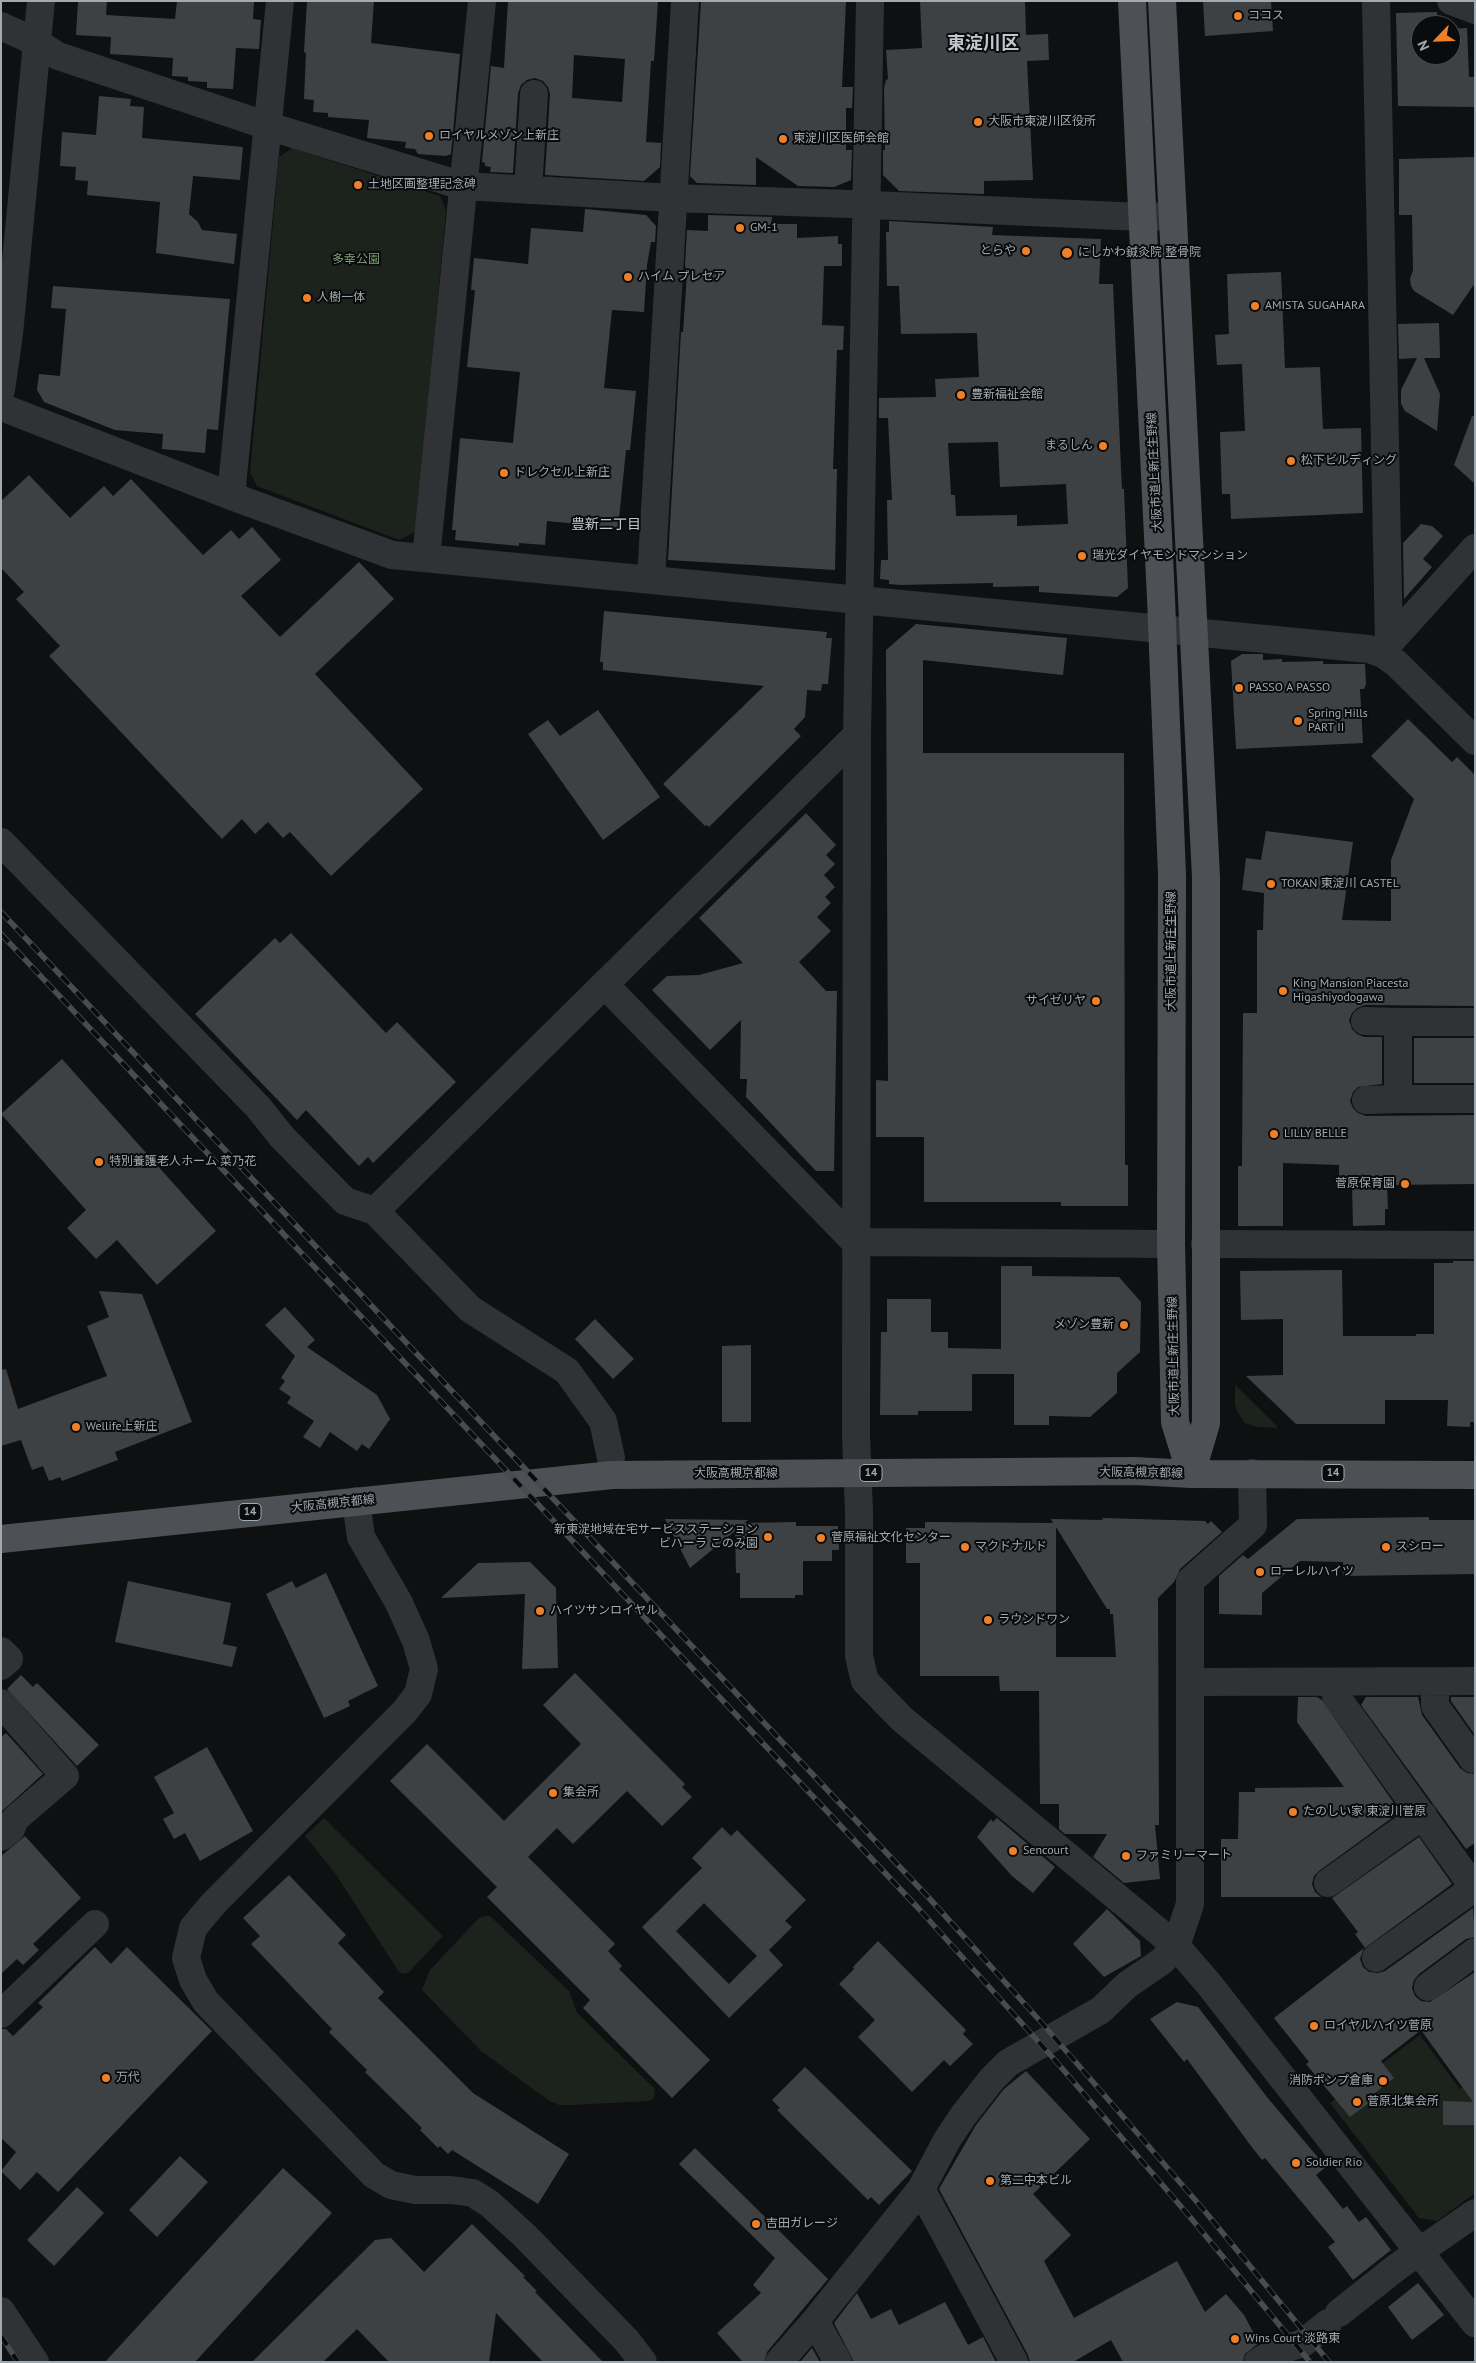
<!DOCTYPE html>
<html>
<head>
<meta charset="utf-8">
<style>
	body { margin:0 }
	#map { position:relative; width:1476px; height:2363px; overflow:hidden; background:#0f1011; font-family:"PT Sans",sans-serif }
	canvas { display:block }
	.frame { position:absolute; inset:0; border:2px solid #a1aab1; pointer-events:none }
	.north { position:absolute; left:1411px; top:15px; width:50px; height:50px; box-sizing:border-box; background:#0a0b0c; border:1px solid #464b4e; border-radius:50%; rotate:246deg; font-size:14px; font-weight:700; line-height:20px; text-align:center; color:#a1aab1 }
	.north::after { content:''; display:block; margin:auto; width:18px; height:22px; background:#ee802a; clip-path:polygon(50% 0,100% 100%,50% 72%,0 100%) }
</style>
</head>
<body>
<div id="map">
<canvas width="1476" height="2363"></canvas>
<div class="frame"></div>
<div class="north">N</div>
</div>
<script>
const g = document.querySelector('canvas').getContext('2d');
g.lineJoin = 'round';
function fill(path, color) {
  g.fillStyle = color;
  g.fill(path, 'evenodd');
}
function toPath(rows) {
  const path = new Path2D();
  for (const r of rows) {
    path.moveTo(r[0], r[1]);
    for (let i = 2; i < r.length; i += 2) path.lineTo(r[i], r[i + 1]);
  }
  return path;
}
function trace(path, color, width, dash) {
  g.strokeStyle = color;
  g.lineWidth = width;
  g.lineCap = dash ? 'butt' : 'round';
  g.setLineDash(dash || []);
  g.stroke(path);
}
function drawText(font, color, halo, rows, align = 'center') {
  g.font = font + ' "PT Sans","Noto Sans JP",sans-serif';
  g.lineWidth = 4;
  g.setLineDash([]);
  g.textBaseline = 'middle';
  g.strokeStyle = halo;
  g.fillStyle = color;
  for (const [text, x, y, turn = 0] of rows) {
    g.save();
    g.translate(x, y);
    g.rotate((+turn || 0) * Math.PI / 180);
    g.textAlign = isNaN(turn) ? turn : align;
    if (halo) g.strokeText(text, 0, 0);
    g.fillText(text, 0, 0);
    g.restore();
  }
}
const green = toPath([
	[292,148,440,196,446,210,416,531,399,540,257,486,250,473,279,157],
	[1235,1385,1277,1426,1277,1428,1258,1427,1245,1423,1238,1413,1235,1404],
	[324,1818,443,1936,409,1972,405,1974,399,1972,335,1873,305,1836],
	[485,1916,490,1916,569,1991,577,2013,655,2089,654,2098,649,2101,571,2105,559,2105,548,2100,481,2051,422,1990,430,1970,479,1918],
	[1420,2035,1460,2089,1475,2079,1475,2193,1437,2221,1419,2218,1330,2103]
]);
const building = toPath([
	[78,1,107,1,106,15,175,19,177,1,254,1,253,19,261,20,259,49,236,48,233,89,207,88,207,82,188,81,188,77,172,76,173,58,110,54,111,37,76,35],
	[307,1,374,1,371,43,460,54,451,154,446,156,418,154,415,149,405,148,406,142,367,138,369,120,328,117,328,113,313,112,314,100,304,99,306,53,304,52],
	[508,1,658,1,654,61,651,61,646,142,661,143,660,167,644,181,545,175,550,94,548,87,543,81,535,78,527,80,521,85,518,93,513,173,490,172,491,167,485,166,485,163,482,162,491,66,504,68],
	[574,55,625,59,622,102,572,98],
	[701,1,846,1,842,87,853,87,852,108,846,108,846,150,852,150,851,180,834,187,798,186,756,157,756,185,697,183,690,176],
	[920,1,1025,1,1026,35,1048,34,1049,60,1027,61,1033,180,984,181,984,194,899,191,883,175,883,150,885,150,884,88,886,80,888,79,886,50,922,48],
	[1203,1,1271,1,1273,31,1205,36],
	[1437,12,1437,25,1421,25,1421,55,1451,55,1451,29,1467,28,1469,77,1475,77,1475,107,1398,106,1396,13],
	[99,96,131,99,130,106,144,107,142,138,243,147,240,180,193,176,189,214,198,222,202,230,237,234,234,264,156,253,160,202,87,195,88,181,75,180,76,167,60,166,62,132,96,135],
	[1475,157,1475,283,1453,315,1414,291,1411,286,1410,279,1413,270,1412,215,1399,215,1399,159],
	[585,209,646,215,656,226,655,242,651,242,647,265,644,312,612,310,604,388,636,391,630,450,626,450,618,528,547,521,545,545,519,543,519,546,455,540,456,530,452,530,460,438,513,443,520,372,467,367,475,290,471,290,474,258,528,264,531,228,583,232],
	[708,215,772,217,771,224,797,224,797,238,838,236,838,244,842,244,842,266,824,266,822,325,844,326,843,350,837,350,833,469,837,469,835,570,668,560,681,332,683,332,687,274,685,265,687,230,708,231],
	[889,221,993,227,992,235,1101,239,1099,284,1113,284,1121,469,1122,489,1124,489,1128,588,1117,597,1039,592,1039,586,993,587,993,583,900,585,889,584,889,580,880,579,881,560,888,560,887,500,892,500,888,418,879,418,879,398,936,397,935,379,979,377,977,333,901,334,899,286,887,286,886,232,889,232],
	[998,442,1000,487,1066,484,1068,524,1017,526,1017,515,956,516,955,495,951,495,948,443],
	[1281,272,1285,368,1320,367,1323,429,1361,428,1363,513,1231,519,1230,494,1222,494,1220,432,1245,431,1242,364,1217,365,1215,335,1229,334,1227,274],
	[53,286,230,299,218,430,207,429,205,453,162,449,163,434,115,430,44,402,37,390,39,374,60,376,66,309,51,308],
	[1439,323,1440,358,1424,358,1440,394,1437,431,1405,411,1401,404,1401,390,1417,358,1399,359,1398,324],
	[1472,416,1475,416,1475,484,1454,465],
	[29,475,70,518,104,486,113,496,131,479,203,555,231,530,239,539,252,527,281,560,241,596,280,637,359,562,394,599,315,674,423,789,331,876,290,832,283,838,268,822,255,834,242,819,222,839,49,656,60,646,16,599,24,592,1,568,1,501],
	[1421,524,1432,526,1443,536,1423,559,1432,567,1404,599,1403,543],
	[604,611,827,632,826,638,832,638,828,684,822,684,821,691,807,690,805,717,794,729,801,736,709,827,707,825,705,826,663,784,764,686,603,670,603,662,600,662],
	[916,624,1067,638,1063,675,923,660,923,753,1124,753,1125,1165,1128,1165,1128,1206,1061,1206,1061,1202,924,1202,924,1137,876,1137,876,1080,888,1081,886,650],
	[1242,654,1263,654,1263,660,1282,659,1282,662,1323,661,1323,664,1365,664,1366,684,1364,689,1360,689,1363,743,1236,749,1231,661],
	[598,710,660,797,603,840,528,734,548,720,560,736],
	[1408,719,1452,762,1457,757,1475,775,1475,1006,1365,1005,1357,1008,1352,1013,1349,1020,1352,1029,1357,1034,1364,1037,1382,1037,1382,1084,1358,1087,1353,1092,1350,1101,1353,1108,1358,1113,1366,1116,1475,1115,1475,1184,1387,1185,1388,1209,1385,1209,1385,1225,1353,1226,1352,1185,1347,1185,1347,1178,1339,1178,1339,1165,1283,1163,1283,1226,1238,1226,1238,1166,1242,1166,1243,1013,1257,1013,1257,930,1263,930,1264,893,1242,890,1246,858,1261,860,1266,831,1353,842,1342,920,1391,921,1391,860,1414,799,1371,756],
	[806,813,836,845,826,855,835,864,824,875,835,887,825,897,831,903,817,917,831,931,799,962,826,991,837,991,834,1171,816,1171,746,1097,747,1079,740,1079,741,1020,710,1050,652,990,667,976,699,975,743,963,699,918],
	[291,933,386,1033,397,1022,456,1082,373,1163,368,1157,359,1166,306,1110,297,1120,195,1014,275,938,280,943],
	[1414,1038,1475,1038,1475,1083,1414,1083],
	[62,1059,216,1231,157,1285,117,1240,96,1259,67,1228,86,1210,1,1114],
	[1453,1261,1475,1261,1475,1422,1470,1422,1470,1427,1447,1426,1448,1400,1385,1400,1385,1424,1296,1424,1246,1376,1283,1375,1283,1319,1241,1320,1240,1271,1342,1270,1343,1336,1416,1336,1416,1334,1434,1334,1434,1263,1453,1263],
	[1001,1266,1032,1266,1032,1276,1119,1277,1141,1302,1140,1352,1117,1373,1117,1393,1090,1417,1049,1416,1049,1425,1014,1425,1014,1374,972,1374,972,1411,918,1411,918,1415,880,1415,881,1332,887,1332,887,1299,931,1299,931,1332,948,1332,948,1348,1001,1349],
	[99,1291,142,1294,192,1422,115,1452,118,1460,115,1461,62,1481,60,1477,49,1481,43,1466,32,1470,21,1440,1,1446,1,1370,6,1369,18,1409,107,1376,87,1326,109,1317],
	[285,1307,315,1340,307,1347,377,1395,390,1419,369,1449,362,1444,357,1451,330,1432,320,1448,303,1437,314,1421,287,1403,291,1397,279,1389,285,1381,281,1378,295,1356,265,1325],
	[595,1319,634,1359,613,1379,575,1339],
	[751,1345,751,1422,722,1422,722,1346],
	[1429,1517,1429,1520,1475,1520,1475,1574,1343,1576,1343,1562,1300,1561,1262,1593,1262,1615,1219,1614,1219,1576,1243,1555,1248,1559,1297,1519],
	[1102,1518,1205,1521,1208,1524,1211,1521,1222,1532,1180,1569,1174,1582,1158,1598,1159,1825,1155,1825,1160,1879,1124,1883,1093,1857,1107,1834,1065,1834,1059,1829,1059,1804,1040,1804,1039,1691,1000,1691,999,1676,920,1676,920,1563,906,1563,906,1528,925,1528,925,1522,1053,1523,1051,1519,1103,1520],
	[1056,1527,1107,1609,1110,1609,1110,1614,1113,1614,1116,1657,1056,1657],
	[665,1519,748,1520,744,1523,796,1522,796,1526,838,1526,839,1550,832,1550,832,1561,803,1561,803,1595,795,1595,795,1598,740,1598,740,1573,736,1573,735,1531,690,1568],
	[530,1562,556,1588,558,1668,522,1669,525,1594,441,1598,478,1563],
	[326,1573,378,1686,348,1701,350,1706,324,1718,266,1594,292,1581,296,1588],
	[128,1581,231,1603,223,1644,237,1647,232,1667,115,1642],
	[575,1673,685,1784,682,1787,692,1797,662,1826,627,1791,573,1844,557,1828,528,1857,615,1944,608,1951,622,1966,619,1969,710,2060,672,2098,583,2008,590,2000,487,1897,497,1887,390,1781,427,1744,504,1821,581,1744,543,1705],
	[21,1675,33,1687,37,1683,99,1745,77,1766,7,1689],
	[1298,1697,1317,1697,1322,1700,1400,1812,1319,1871,1314,1876,1312,1884,1315,1892,1321,1897,1221,1897,1221,1839,1238,1839,1239,1792,1255,1792,1255,1788,1344,1787,1297,1722],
	[1366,1697,1418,1697,1422,1715,1460,1768,1467,1773,1475,1774,1475,1843,1466,1849,1361,1705],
	[1451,1697,1475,1697,1475,1735,1451,1701],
	[6,1733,43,1774,1,1812,1,1737],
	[207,1747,253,1831,200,1861,185,1833,174,1839,163,1819,174,1813,154,1777],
	[997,1818,1055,1867,1033,1893,1012,1876,977,1837,991,1819,993,1822],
	[722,1827,731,1836,737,1830,806,1900,785,1921,792,1927,769,1950,783,1965,729,2018,642,1927,702,1868,692,1858],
	[704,1903,757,1956,729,1984,676,1931],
	[25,1836,81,1898,33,1944,39,1950,23,1965,17,1959,1,1974,1,1856],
	[1419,1837,1452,1884,1365,1948,1355,1934,1358,1932,1332,1898],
	[289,1875,346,1935,338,1943,384,1992,378,1998,473,2093,569,2154,538,2204,452,2150,448,2154,440,2146,438,2148,420,2130,422,2128,365,2072,367,2070,329,2032,332,2029,251,1944,260,1936,243,1918],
	[1473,1908,1475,1937,1466,1939,1419,1974,1414,1980,1412,1988,1415,1996,1421,2001,1430,2002,1475,1972,1475,2125,1443,2125,1443,2101,1473,2102,1421,2030,1381,2061,1394,2078,1370,2097,1373,2100,1350,2117,1306,2064,1309,2062,1274,2018,1364,1948,1360,1959,1363,1967,1369,1972,1378,1973,1385,1971],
	[1107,1909,1140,1941,1141,1956,1104,1977,1073,1944],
	[878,1941,966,2030,963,2034,973,2044,950,2066,944,2060,912,2092,858,2037,875,2020,839,1984,854,1969,853,1967],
	[95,1947,111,1964,127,1947,212,2031,58,2192,37,2172,20,2190,1,2171,16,2152,1,2138,1,2029,6,2029,13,2036,43,2007,38,2003],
	[1177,2002,1198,2007,1267,2097,1326,2167,1316,2175,1343,2209,1347,2206,1359,2222,1366,2217,1391,2250,1353,2280,1328,2247,1335,2242,1265,2158,1262,2160,1251,2146,1187,2059,1184,2062,1150,2019],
	[805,2067,912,2171,879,2205,871,2197,868,2200,777,2110,780,2108,772,2100],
	[1026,2071,1090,2139,1033,2194,1071,2235,1044,2261,1074,2318,1177,2261,1205,2312,1226,2294,1244,2315,1259,2343,1245,2354,1243,2361,1123,2362,1111,2340,1073,2362,1030,2362,1028,2355,939,2189,976,2125,1004,2089],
	[695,2148,828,2279,767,2352,764,2362,743,2362,717,2333,761,2293,753,2285,775,2258,679,2164],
	[180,2156,208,2182,157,2237,129,2210],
	[283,2168,332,2213,195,2362,105,2362],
	[77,2187,104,2213,54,2266,27,2240],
	[472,2224,525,2276,523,2277,537,2291,535,2292,603,2362,543,2362,496,2313,489,2362,389,2362,357,2329,323,2362,252,2362,375,2240,391,2238,424,2272],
	[1418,2283,1444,2315,1412,2340,1388,2307],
	[857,2293,871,2319,891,2309,899,2325,945,2302,968,2345,983,2337,996,2362,854,2362,834,2323],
	[812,2348,820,2362,800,2362]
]);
const minor = toPath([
	[870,1,857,735,856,1436,859,1511,859,1655,861,1665,865,1681,902,1719,1176,1946,1208,1983,1475,2323],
	[1376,1,1389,643,1383,654],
	[1451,1,1475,10],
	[1,26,36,42,58,56,268,126,463,186,673,198,850,204,1142,217,1173,216],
	[528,190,534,94],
	[1,390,9,334,41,1],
	[1,407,231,496,392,555,1369,649,1383,654,1396,663,1475,741],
	[231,496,280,1],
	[426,558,482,1],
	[651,578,685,1],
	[1389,643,1475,548],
	[1,842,258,1107,282,1137,345,1201,375,1211,470,1309,567,1371,603,1421,611,1458],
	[605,985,855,1242,1171,1244],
	[1365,1021,1398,1022],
	[1475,1022,1398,1022,1398,1099,1475,1099],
	[1366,1100,1398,1099],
	[375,1211,857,735],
	[1205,1244,1475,1245],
	[356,1501,361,1537,399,1603,416,1641,424,1669,418,1694,405,1711,213,1904,193,1928,186,1958,193,1980,206,2002,374,2175,391,2185,415,2190,451,2190,473,2193,490,2204,525,2236,627,2341,643,2362],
	[1,1651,9,1659,1,1666],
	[1190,1682,1475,1681],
	[1435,1682,1435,1706,1473,1759],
	[1336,1683,1336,1696,1475,1889],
	[1,1703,65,1776,15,1819,11,1829,1,1837],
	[1328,1883,1423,1815],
	[1376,1958,1474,1888],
	[1428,1987,1475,1952],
	[1,2014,95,1924],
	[1,2311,35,2362],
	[1339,2313,1397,2267,1475,2213],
	[779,2362,815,2321],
	[838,2362,815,2321,921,2189],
	[1014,2362,921,2189,947,2140,963,2116,992,2079,1008,2063,1101,2010,1127,1985,1162,1961,1176,1946,1190,1904,1190,1581,1253,1525,1252,1473],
	[1258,2362,1275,2352,1303,2343,1328,2323]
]);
const major = toPath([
	[1132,1,1161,598,1172,875,1171,1244,1175,1422,1191,1474],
	[1162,1,1206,877,1206,1423,1191,1474],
	[1,1539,612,1475,1135,1471,1191,1474,1475,1475]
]);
const rail = toPath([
	[1,912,929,1898,1041,2022,1203,2209,1329,2362],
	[1,934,919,1909,1054,2059,1190,2217,1310,2362],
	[1,2336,18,2362]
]);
const markers = [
	[1238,16,5,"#ee802a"],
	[978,122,5,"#ee802a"],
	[429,136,5,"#ee802a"],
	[783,139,5,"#ee802a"],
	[358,185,5,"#ee802a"],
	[740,228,5,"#ee802a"],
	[1026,251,5,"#ee802a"],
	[1067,253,6,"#ee802a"],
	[628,277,5,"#ee802a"],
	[307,298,5,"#ee802a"],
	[1255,306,5,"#ee802a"],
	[961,395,5,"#ee802a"],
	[1103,446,5,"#ee802a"],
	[1291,461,5,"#ee802a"],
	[504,473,5,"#ee802a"],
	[1082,556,5,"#ee802a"],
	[1239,688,5,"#ee802a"],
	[1298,721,5,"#ee802a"],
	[1271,884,5,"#ee802a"],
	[1283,991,5,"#ee802a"],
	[1096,1001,5,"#ee802a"],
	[1274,1134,5,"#ee802a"],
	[99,1162,5,"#ee802a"],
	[1405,1184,5,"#ee802a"],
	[1124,1325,5,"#ee802a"],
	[76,1427,5,"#ee802a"],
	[768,1537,5,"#ee802a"],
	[821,1538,5,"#ee802a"],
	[965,1547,5,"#ee802a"],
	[1386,1547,5,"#ee802a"],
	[1260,1572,5,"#ee802a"],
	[540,1611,5,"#ee802a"],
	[988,1620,5,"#ee802a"],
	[553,1793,5,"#ee802a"],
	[1293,1812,5,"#ee802a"],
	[1013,1851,5,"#ee802a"],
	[1126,1856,5,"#ee802a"],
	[1314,2026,5,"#ee802a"],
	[106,2078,5,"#ee802a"],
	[1383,2081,5,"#ee802a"],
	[1357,2102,5,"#ee802a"],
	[1296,2163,5,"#ee802a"],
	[990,2181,5,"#ee802a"],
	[756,2224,5,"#ee802a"],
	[1235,2339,5,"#ee802a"]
];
const shields = [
	[871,1473,22],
	[1333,1473,22],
	[250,1512,22]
];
const shieldNames = [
	["14",871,1473],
	["14",1333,1473],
	["14",250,1512]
];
const poiNames = [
	["ココス",1248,16],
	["大阪市東淀川区役所",988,122],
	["ロイヤルメゾン上新庄",439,136],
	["東淀川区医師会館",793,139],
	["土地区画整理記念碑",368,185],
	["GM-1",750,228],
	["とらや",1016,251,"right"],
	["にしかわ鍼灸院 整骨院",1078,253],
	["ハイム プレセア",638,277],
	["人樹一体",317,298],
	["AMISTA SUGAHARA",1265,306],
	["豊新福祉会館",971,395],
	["まるしん",1093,446,"right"],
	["松下ビルディング",1301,461],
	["ドレクセル上新庄",514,473],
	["瑞光ダイヤモンドマンション",1092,556],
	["PASSO A PASSO",1249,688],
	["Spring Hills",1308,714],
	["PART II",1308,728],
	["TOKAN 東淀川 CASTEL",1281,884],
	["King Mansion Piacesta",1293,984],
	["Higashiyodogawa",1293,998],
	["サイゼリヤ",1086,1001,"right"],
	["LILLY BELLE",1284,1134],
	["特別養護老人ホーム 菜乃花",109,1162],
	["菅原保育園",1395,1184,"right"],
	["メゾン豊新",1114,1325,"right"],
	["Wellife上新庄",86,1427],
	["新東淀地域在宅サービスステーション",758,1530,"right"],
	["ビハーラ このみ園",758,1544,"right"],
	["菅原福祉文化センター",831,1538],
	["マクドナルド",975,1547],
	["スシロー",1396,1547],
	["ローレルハイツ",1270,1572],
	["ハイツサンロイヤル",550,1611],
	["ラウンドワン",998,1620],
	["集会所",563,1793],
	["たのしい家 東淀川菅原",1303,1812],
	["Sencourt",1023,1851],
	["ファミリーマート",1136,1856],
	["ロイヤルハイツ菅原",1324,2026],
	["万代",116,2078],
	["消防ポンプ倉庫",1373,2081,"right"],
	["菅原北集会所",1367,2102],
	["Soldier Rio",1306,2163],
	["第二中本ビル",1000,2181],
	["吉田ガレージ",766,2224],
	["Wins Court 淡路東",1245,2339]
];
const parkNames = [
	["多幸公園",356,260]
];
const streetNames = [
	["大阪市道上新庄生野線",1155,472,-93],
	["大阪市道上新庄生野線",1172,951,-90],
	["大阪市道上新庄生野線",1174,1356,-91],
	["大阪高槻京都線",1141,1473,1],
	["大阪高槻京都線",736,1474],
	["大阪高槻京都線",333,1504,-6]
];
const neighbourhoodNames = [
	["豊新二丁目",606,525]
];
const districtNames = [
	["東淀川区",983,44]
];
fill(green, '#1c231c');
fill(building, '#3e4144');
trace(minor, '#303236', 28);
trace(major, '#4d5055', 28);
trace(rail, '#484b4f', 5.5);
trace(rail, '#0a0b0c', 4, [11]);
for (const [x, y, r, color] of markers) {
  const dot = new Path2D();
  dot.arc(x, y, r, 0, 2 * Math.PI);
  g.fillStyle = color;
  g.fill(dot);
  trace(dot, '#0a0b0c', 2);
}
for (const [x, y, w] of shields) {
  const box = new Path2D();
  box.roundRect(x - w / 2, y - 8.5, w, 17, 4);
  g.fillStyle = '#0a0b0c';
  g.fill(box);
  trace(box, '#a1aab1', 1);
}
drawText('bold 11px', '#a1aab1', null, shieldNames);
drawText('12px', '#a1aab1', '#0a0b0c', poiNames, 'left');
drawText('12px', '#7e9d78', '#0a0b0c', parkNames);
drawText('12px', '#a1aab1', '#0a0b0c', streetNames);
drawText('14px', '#c1c7ce', '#0a0b0c', neighbourhoodNames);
drawText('bold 18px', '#c1c7ce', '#0a0b0c', districtNames);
</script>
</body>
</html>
